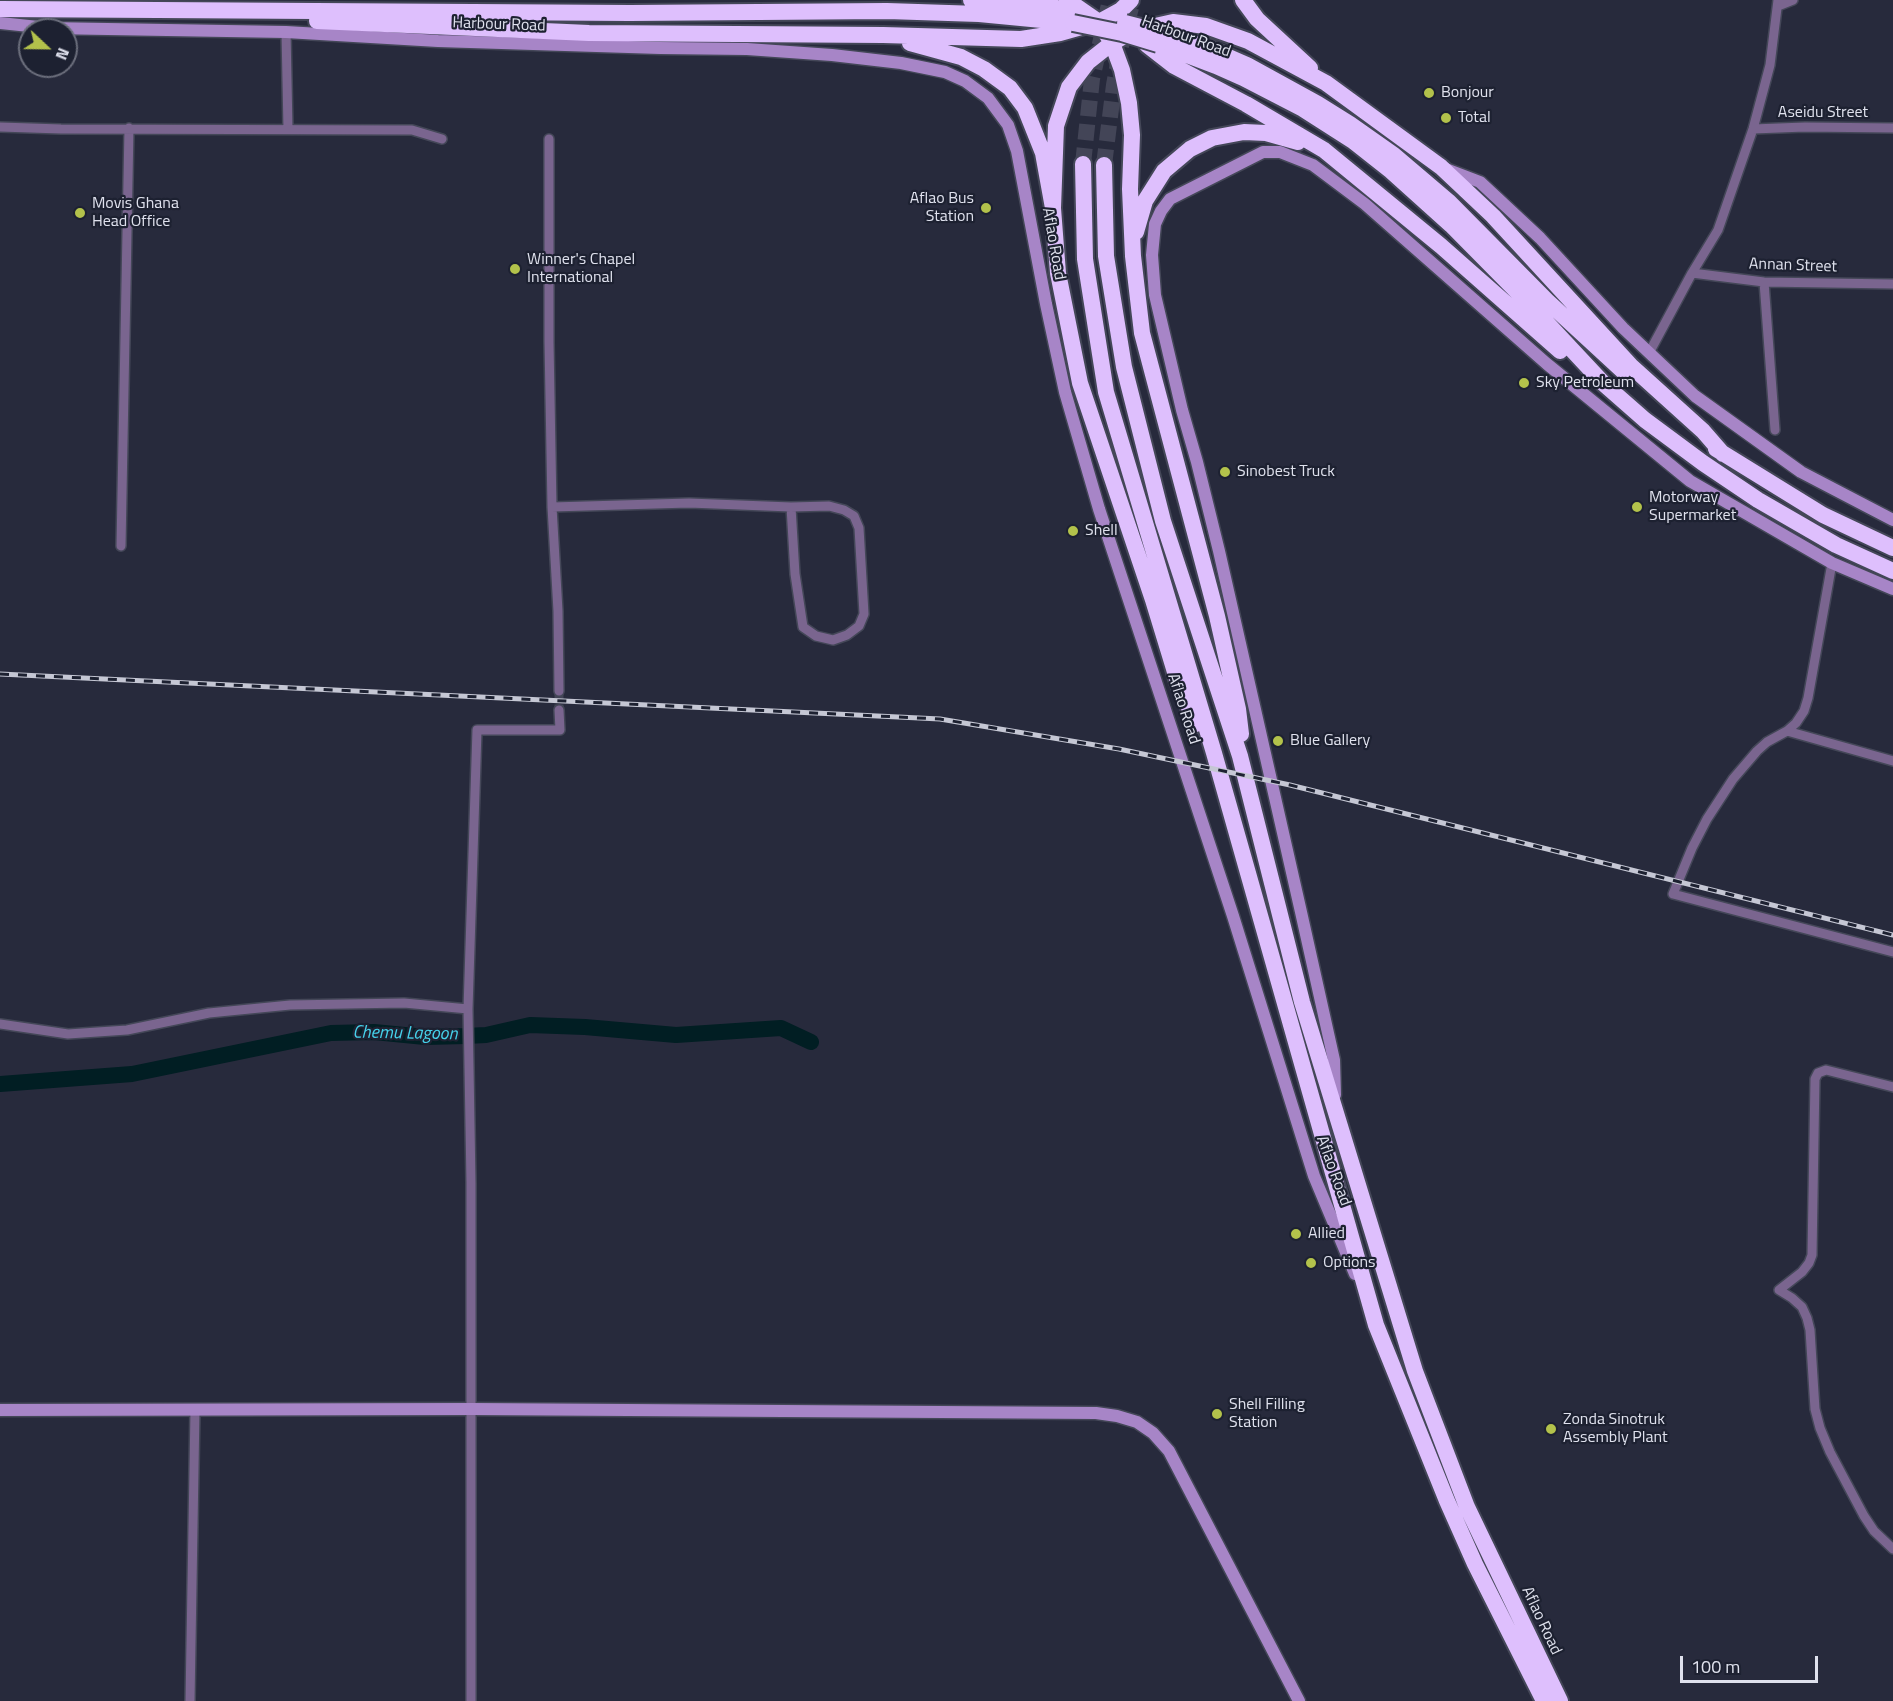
<!DOCTYPE html>
<html>
<head>
<meta charset="utf-8">
<style>
	body { margin:0 }
	#map { position:relative; width:1893px; height:1701px; overflow:hidden; background:#272a3c; font-family:"Titillium Web",sans-serif }
	canvas { display:block }
	.north { position:absolute; left:18px; top:18px; width:60px; height:60px; box-sizing:border-box; background:#1d2131; border:2px solid #6b6e7c; border-radius:50%; rotate:112deg; font-size:16px; font-weight:700; line-height:24px; text-align:center; color:#dfe1ed }
	.north::after { content:''; display:block; margin:auto; width:21px; height:27px; background:#b3c24b; clip-path:polygon(50% 0,100% 100%,50% 72%,0 100%) }
	.scale { position:absolute; left:1680px; top:1656px; width:138px; height:27px; box-sizing:border-box; border:3px solid #dfe1ed; border-top:0; padding-left:8px; font-size:18px; line-height:21px; white-space:nowrap; color:#dfe1ed; -webkit-text-stroke:4px #1d2131; paint-order:stroke }
</style>
</head>
<body>
<div id="map">
<canvas width="1893" height="1701"></canvas>
<div class="north">N</div>
<div class="scale">100 m</div>
</div>
<script>
const g = document.querySelector('canvas').getContext('2d');
g.lineJoin = 'round';
function toPath(rows) {
  const path = new Path2D();
  for (const r of rows) {
    path.moveTo(r[0], r[1]);
    for (let i = 2; i < r.length; i += 2) path.lineTo(r[i], r[i + 1]);
  }
  return path;
}
function trace(path, color, width, dash) {
  g.strokeStyle = color;
  g.lineWidth = width;
  g.lineCap = dash ? 'butt' : 'round';
  g.setLineDash(dash || []);
  g.stroke(path);
}
function drawText(font, color, halo, rows, align = 'center') {
  g.font = font + ' "Titillium Web",sans-serif';
  g.lineWidth = 4.5;
  g.setLineDash([]);
  g.textBaseline = 'middle';
  g.strokeStyle = halo;
  g.fillStyle = color;
  for (const [text, x, y, turn = 0] of rows) {
    g.save();
    g.translate(x, y);
    g.rotate((+turn || 0) * Math.PI / 180);
    g.textAlign = isNaN(turn) ? turn : align;
    if (halo) g.strokeText(text, 0, 0);
    g.fillText(text, 0, 0);
    g.restore();
  }
}
const river = toPath([
	[0,1084,132,1074,331,1033,374,1032,425,1037,466,1036,486,1035,530,1025,585,1027,676,1035,781,1028,811,1042]
]);
const streetTunnel = toPath([
	[559,691,559,710]
]);
const highwayTunnel = toPath([
	[1083,164,1092,79,1110,0],
	[1104,165,1114,85,1121,46,1133,0]
]);
const street = toPath([
	[1778,6,1793,0],
	[286,32,288,129],
	[0,127,61,129,412,130,442,139],
	[1753,129,1805,127,1893,128],
	[549,139,549,342,552,507,558,611,559,691],
	[1692,273,1764,282,1893,284],
	[1764,282,1775,430],
	[1649,353,1692,273,1718,230,1753,129,1770,65,1778,0],
	[552,507,689,503,791,507,829,506,844,510,854,516,859,528,864,614,859,626,847,635,833,640,816,636,803,627,795,574,791,507],
	[121,546,129,128],
	[1832,563,1808,698,1804,711,1796,723,1787,731,1767,742,1757,751,1733,779,1707,819,1692,848,1673,894,1893,952],
	[1787,731,1893,761],
	[0,1024,68,1034,127,1030,209,1013,290,1005,404,1003,468,1009],
	[1893,1087,1826,1070,1818,1073,1815,1079,1812,1255,1809,1263,1802,1272,1779,1290,1792,1298,1802,1307,1807,1318,1810,1330,1815,1409,1820,1428,1830,1452,1864,1516,1874,1531,1893,1549],
	[190,1701,195,1410],
	[471,1701,471,1183,468,1009,477,730,560,730,559,710]
]);
const secondary = toPath([
	[0,23,48,28,286,32,438,41,660,48,747,49,832,55,901,63,945,72,965,81,988,98,1008,125,1017,151,1046,304,1065,392,1099,509,1233,916,1314,1176,1355,1274],
	[1446,169,1480,182,1540,238,1623,328,1695,396,1801,472,1893,520],
	[1335,1095,1334,1060,1301,912,1219,551,1197,462,1182,410,1155,295,1152,255,1155,224,1161,211,1170,199,1263,152,1280,152,1313,165,1365,204,1547,364,1690,481,1832,563,1893,589],
	[0,1410,472,1409,1096,1413,1117,1416,1137,1422,1153,1433,1169,1451,1299,1701]
]);
const highway = toPath([
	[971,0,1040,5,1079,12],
	[1067,0,1099,22,1112,43,1122,70,1129,103,1132,135,1130,189,1133,256,1142,333,1217,616,1238,709,1241,734],
	[1243,0,1257,19,1310,68],
	[0,9,630,13,887,11,979,14,1073,23],
	[317,21,589,33,883,35,1021,39,1060,33,1099,22,1121,10,1131,0],
	[1156,31,1208,48,1247,65,1318,104,1350,124,1394,155,1448,201,1547,301,1623,371],
	[910,43,961,57,984,69,1010,88,1025,108,1043,153,1053,208,1058,273,1080,383,1153,600,1178,682,1196,724],
	[1158,44,1216,66,1243,78,1303,109,1353,141,1391,171,1451,225,1534,309,1604,384,1645,420,1703,463,1758,500,1836,545,1893,571],
	[1147,45,1174,66,1246,104,1324,150,1441,246,1560,351],
	[1083,164,1085,259,1106,392,1214,753,1376,1325,1447,1501,1475,1564,1544,1701],
	[1104,165,1106,256,1124,367,1163,521,1240,756,1302,1002,1415,1371,1467,1507,1560,1701],
	[1053,208,1056,126,1069,87,1088,62,1112,43,1133,31,1173,22,1206,26,1248,41,1326,83,1441,167,1493,216,1631,366,1703,431,1723,454],
	[1136,232,1145,201,1164,171,1190,149,1212,138,1244,132,1266,133,1298,142],
	[1716,449,1823,515,1893,548]
]);
const rail = toPath([
	[0,674,940,719,1119,749,1290,785,1893,935]
]);
const highwayBridge = toPath([
	[1073,23,1122,33,1158,44],
	[1125,23,1156,31]
]);
const markers = [
	[1429,93,6,"#b3c24b"],
	[1446,118,6,"#b3c24b"],
	[986,208,6,"#b3c24b"],
	[80,213,6,"#b3c24b"],
	[515,269,6,"#b3c24b"],
	[1524,383,6,"#b3c24b"],
	[1225,472,6,"#b3c24b"],
	[1637,507,6,"#b3c24b"],
	[1073,531,6,"#b3c24b"],
	[1278,741,6,"#b3c24b"],
	[1296,1234,6,"#b3c24b"],
	[1311,1263,6,"#b3c24b"],
	[1217,1414,6,"#b3c24b"],
	[1551,1429,6,"#b3c24b"]
];
const streetNames = [
	["Harbour Road",499,25,2],
	["Harbour Road",1186,37,20],
	["Aseidu Street",1823,113],
	["Aflao Road",1053,244,80],
	["Annan Street",1793,266,2],
	["Aflao Road",1183,709,72],
	["Aflao Road",1333,1171,70],
	["Aflao Road",1541,1621,65]
];
const poiNames = [
	["Bonjour",1441,93],
	["Total",1458,118],
	["Aflao Bus",974,199,"right"],
	["Station",974,217,"right"],
	["Movis Ghana",92,204],
	["Head Office",92,222],
	["Winner's Chapel",527,260],
	["International",527,278],
	["Sky Petroleum",1536,383],
	["Sinobest Truck",1237,472],
	["Motorway",1649,498],
	["Supermarket",1649,516],
	["Shell",1085,531],
	["Blue Gallery",1290,741],
	["Allied",1308,1234],
	["Options",1323,1263],
	["Shell Filling",1229,1405],
	["Station",1229,1423],
	["Zonda Sinotruk",1563,1420],
	["Assembly Plant",1563,1438]
];
const waterNames = [
	["Chemu Lagoon",405,1034,1]
];
trace(river, '#011e23', 16);
trace(streetTunnel, '#434557', 9, [9, 4.5]);
trace(highwayTunnel, '#434557', 16, [16, 8]);
trace(street, '#444758', 12);
trace(secondary, '#444758', 15);
trace(highway, '#444758', 20);
trace(street, '#7a658f', 9);
trace(secondary, '#a785c7', 12);
trace(highway, '#debffd', 16);
trace(rail, '#c5c7d4', 5);
trace(rail, '#1d2131', 3, [9]);
trace(highwayBridge, '#444758', 20, []);
trace(highwayBridge, '#debffd', 16);
for (const [x, y, r, color] of markers) {
  const dot = new Path2D();
  dot.arc(x, y, r, 0, 2 * Math.PI);
  g.fillStyle = color;
  g.fill(dot);
  trace(dot, '#1d2131', 2);
}
drawText('16px', '#dfe1ed', '#1d2131', streetNames);
drawText('16px', '#dfe1ed', '#1d2131', poiNames, 'left');
drawText('italic 18px', '#46d2eb', '#1d2131', waterNames);
</script>
</body>
</html>
